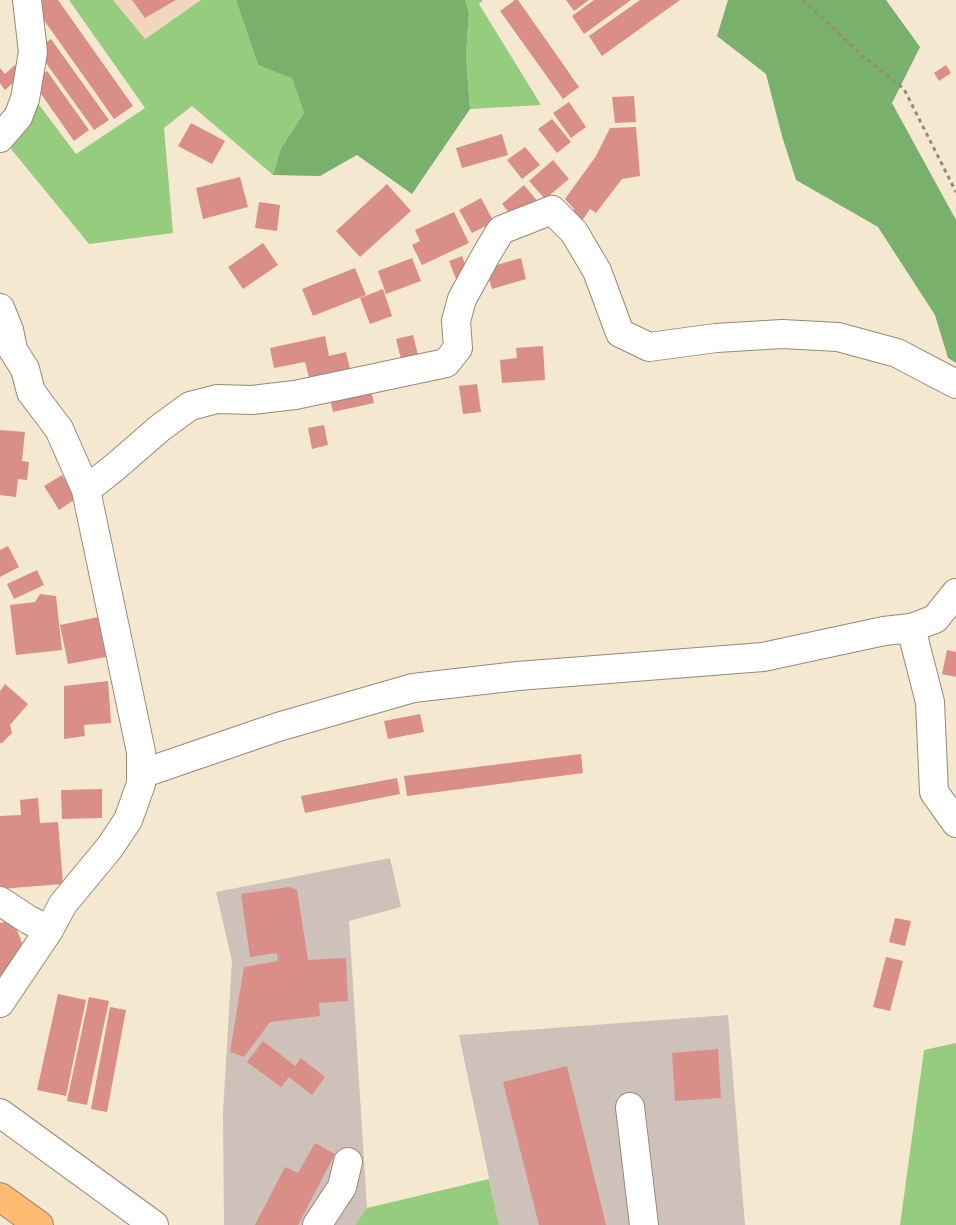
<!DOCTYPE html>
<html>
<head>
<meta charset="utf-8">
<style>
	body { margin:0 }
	canvas { display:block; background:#f4e8d1 }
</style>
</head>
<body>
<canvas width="956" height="1225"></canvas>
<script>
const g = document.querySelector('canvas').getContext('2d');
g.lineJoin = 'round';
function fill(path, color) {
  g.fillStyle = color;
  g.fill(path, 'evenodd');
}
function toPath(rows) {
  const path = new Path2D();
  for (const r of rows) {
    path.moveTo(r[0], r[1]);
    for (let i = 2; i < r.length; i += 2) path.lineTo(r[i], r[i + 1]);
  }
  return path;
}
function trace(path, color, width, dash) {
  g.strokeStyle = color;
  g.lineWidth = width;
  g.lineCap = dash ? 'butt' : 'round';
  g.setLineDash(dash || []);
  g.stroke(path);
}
const built = toPath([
	[113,0,201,0,144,39]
]);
const industrial = toPath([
	[390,858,401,907,349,921,367,1208,355,1225,224,1225,223,1112,232,961,216,892],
	[728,1015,745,1225,499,1225,459,1035]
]);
const green = toPath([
	[69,0,113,0,145,39,201,0,236,0,258,65,292,77,304,113,281,148,273,175,192,106,164,128,173,233,89,244,11,149,34,98,76,154,145,108],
	[465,0,483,0,479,4,541,105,470,109,466,55,469,12],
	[956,1043,956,1225,900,1225,924,1050],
	[489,1179,499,1225,355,1225,367,1208]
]);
const forest = toPath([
	[236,0,465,0,469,12,466,55,470,109,412,194,357,155,320,176,273,175,281,148,304,113,292,78,258,65],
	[728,0,886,0,920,47,892,103,956,220,956,363,948,358,935,315,878,227,796,180,782,136,766,74,717,36]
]);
const building = toPath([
	[43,0,58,0,133,106,114,119,34,6],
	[132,0,176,0,145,18],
	[515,0,518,0,579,87,563,99,500,11],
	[566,0,589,0,574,11],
	[594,0,631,0,584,34,572,16],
	[640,0,680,0,602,56,589,36],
	[51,39,109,120,94,130,36,49],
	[15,65,23,74,5,90,0,83,0,68,5,74],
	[946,65,951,73,939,81,934,73],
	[47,71,89,130,74,141,32,81],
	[634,96,636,122,615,123,612,97],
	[569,102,586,127,571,138,553,113],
	[552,119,571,142,557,153,538,129],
	[191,123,225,141,212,164,178,146],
	[636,127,640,176,622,179,596,213,590,209,581,222,571,215,574,209,565,199,596,156,610,128],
	[502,134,508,155,462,168,456,148],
	[525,147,540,165,522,179,507,160],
	[553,160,569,179,545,199,529,181],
	[240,177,248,207,203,219,196,188],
	[387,184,411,211,360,257,336,231],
	[524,185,539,203,511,215,502,204],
	[481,198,494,222,472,233,459,210],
	[259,202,280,205,277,231,255,228],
	[454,212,469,243,422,265,412,245,420,241,415,230],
	[263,243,278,265,243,289,228,267],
	[462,256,469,274,458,284,449,261],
	[412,258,421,281,386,294,378,271],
	[521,258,526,279,492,289,486,268],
	[355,268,366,295,313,316,302,289],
	[383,289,392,316,370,324,360,298],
	[413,335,419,359,402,363,396,339],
	[325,336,329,356,346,352,351,373,310,382,305,362,274,368,270,348],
	[543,346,545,380,502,383,500,360,517,358,516,348],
	[477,384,481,412,463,414,459,386],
	[370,386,374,403,333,412,329,394],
	[324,425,328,445,312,449,308,428],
	[0,430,25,432,22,461,29,462,27,480,18,479,16,497,0,495],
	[62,475,77,498,59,510,44,486],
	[8,546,19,567,0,577,0,550],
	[37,570,44,585,14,599,7,584],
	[40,594,56,596,62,650,16,655,10,605,35,602],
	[98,617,106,657,68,664,60,625],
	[947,650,956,652,956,677,942,674],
	[108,681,111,723,84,725,85,736,64,739,64,686],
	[5,684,28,704,10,725,12,733,2,743,0,743,0,691],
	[420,714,424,732,388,739,384,721],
	[581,754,583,773,407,796,404,776],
	[397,778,400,794,305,813,301,796],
	[102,789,102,818,62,819,61,790],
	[38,798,40,823,58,822,63,884,0,889,0,816,21,815,20,800],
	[289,887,297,890,308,960,346,958,348,1001,319,1003,320,1016,270,1022,244,1057,230,1052,244,967,278,961,277,953,250,957,241,894],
	[895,918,911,921,905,946,889,942],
	[13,920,22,943,0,988,0,923],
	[886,957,903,961,890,1011,873,1007],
	[58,994,86,1000,66,1096,37,1090],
	[89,997,109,1001,87,1105,67,1101],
	[110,1007,126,1010,107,1112,91,1109],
	[263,1041,295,1066,301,1058,325,1077,312,1095,289,1077,281,1087,247,1062],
	[718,1049,721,1098,675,1101,672,1053],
	[567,1066,606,1225,539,1225,503,1082],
	[315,1143,335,1154,298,1225,255,1225,285,1167,298,1173]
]);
const path = toPath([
	[803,0,859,53,904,89,956,192]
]);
const minor = toPath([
	[0,138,18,117,25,99,33,52,27,0],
	[0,308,9,330,13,350,25,369,31,392,59,429,86,490],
	[911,628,930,702,934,792,956,823],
	[141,774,278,727,413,688,518,676,763,657,884,631,911,628,935,619,956,593],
	[0,901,29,920,49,930],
	[0,1003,49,930,63,904,110,847,128,820,141,784,141,752,86,490,115,467,160,428,190,406,217,399,252,400,295,395,446,363,458,348,456,321,462,299,486,255,501,230,552,210,574,232,597,271,620,333,649,347,716,338,782,334,838,337,897,353,956,384],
	[630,1107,644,1225],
	[0,1113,154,1225],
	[317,1225,342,1187,348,1162]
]);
const highway = toPath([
	[0,1197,39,1225]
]);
fill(built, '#f1d5bd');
fill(industrial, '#cec1ba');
fill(green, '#96cc7d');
fill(forest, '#78b06c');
fill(building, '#d98e87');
trace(minor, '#988978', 30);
trace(highway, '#988978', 30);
trace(path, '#988978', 3, [4, 4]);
trace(minor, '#fff', 28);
trace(highway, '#febb71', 28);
</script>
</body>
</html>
